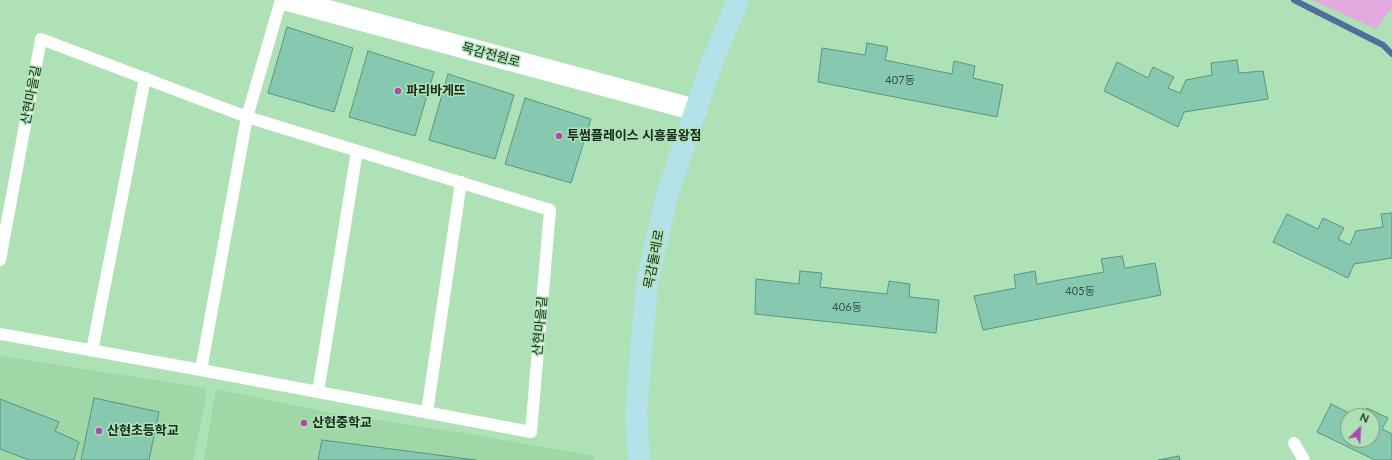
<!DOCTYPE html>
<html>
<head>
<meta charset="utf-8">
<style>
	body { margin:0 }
	#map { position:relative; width:1392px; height:460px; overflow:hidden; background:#afe1b6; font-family:Lato,sans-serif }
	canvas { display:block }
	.north { position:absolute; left:1340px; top:408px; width:40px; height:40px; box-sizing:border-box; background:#afe1b6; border:1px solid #739979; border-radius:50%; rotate:24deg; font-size:11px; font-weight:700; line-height:16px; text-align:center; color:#192c1d }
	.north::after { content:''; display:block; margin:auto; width:14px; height:18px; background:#af49ac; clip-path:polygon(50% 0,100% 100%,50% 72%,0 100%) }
</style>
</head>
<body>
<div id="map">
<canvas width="1392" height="460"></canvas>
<div class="north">N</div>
</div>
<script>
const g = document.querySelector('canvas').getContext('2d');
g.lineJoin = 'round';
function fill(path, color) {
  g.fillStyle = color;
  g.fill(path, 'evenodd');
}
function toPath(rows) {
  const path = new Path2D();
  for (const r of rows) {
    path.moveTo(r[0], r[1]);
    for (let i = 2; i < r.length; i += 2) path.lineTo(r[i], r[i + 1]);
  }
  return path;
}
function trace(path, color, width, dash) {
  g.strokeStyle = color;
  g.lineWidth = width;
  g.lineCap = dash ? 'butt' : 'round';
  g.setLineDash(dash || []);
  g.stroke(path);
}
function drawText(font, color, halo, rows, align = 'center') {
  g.font = font + ' Lato,"Noto Sans KR",sans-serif';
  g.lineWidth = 3;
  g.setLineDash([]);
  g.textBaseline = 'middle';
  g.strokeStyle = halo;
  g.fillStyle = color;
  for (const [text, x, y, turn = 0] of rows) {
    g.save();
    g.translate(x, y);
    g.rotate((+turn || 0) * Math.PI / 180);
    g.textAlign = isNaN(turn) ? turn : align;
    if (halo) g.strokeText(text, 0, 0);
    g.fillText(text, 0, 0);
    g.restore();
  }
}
const built = toPath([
	[0,356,206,388,205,403,193,460,0,460],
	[216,389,331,413,463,433,594,456,594,460,204,460]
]);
const green = toPath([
	[1312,0,1392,0,1392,8,1376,29]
]);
const stream = toPath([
	[1294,0,1383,45,1392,54]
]);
const building = toPath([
	[287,27,353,48,334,112,268,93,287,27],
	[867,43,888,47,885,60,952,74,954,61,975,66,973,78,1003,85,997,117,818,82,822,48,865,55,867,43],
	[368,51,434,72,415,136,349,117,368,51],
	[1237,60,1239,73,1263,71,1268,99,1184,112,1178,127,1104,91,1117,62,1148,78,1153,67,1174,77,1168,88,1180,93,1186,80,1212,75,1211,63,1237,60],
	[448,74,514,95,495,159,429,140,448,74],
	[525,98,591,119,571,183,505,164,525,98],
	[1392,213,1392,258,1354,264,1348,278,1273,242,1287,214,1318,229,1323,218,1344,228,1338,239,1350,245,1356,231,1383,227,1381,214,1392,213],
	[1122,256,1125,268,1155,263,1161,295,983,330,974,296,1016,288,1014,275,1035,271,1037,284,1104,272,1101,259,1122,256],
	[800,271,822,273,820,287,887,294,889,281,910,284,909,297,939,300,936,333,755,314,756,279,799,284,800,271],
	[94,398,159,412,149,460,81,460,94,398],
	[0,399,59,422,55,431,79,442,74,460,29,460,0,449,0,399],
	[1331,404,1355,416,1348,416,1348,440,1372,440,1372,416,1363,416,1367,408,1388,418,1382,429,1392,434,1392,460,1375,460,1317,432,1331,404],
	[322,440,476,460,318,460,322,440],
	[1179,456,1180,460,1158,460,1179,456]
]);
const lane = toPath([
	[0,260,41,39,247,117,550,210,531,432,201,370,0,334],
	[92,351,145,78],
	[201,370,247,117,281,0],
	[318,392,357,151],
	[427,412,461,182],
	[1294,443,1304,460]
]);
const street = toPath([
	[287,0,696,110]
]);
const secondary = toPath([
	[639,460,636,412,647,284,667,195,711,65,738,0]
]);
const markers = [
	[398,91,4,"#af49ac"],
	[559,136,4,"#af49ac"],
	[304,423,4,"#af49ac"],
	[99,431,4,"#af49ac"]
];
const numberNames = [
	["407동",900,80],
	["405동",1080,291],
	["406동",847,307]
];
const streetNames = [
	["목감전원로",491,55,15],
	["산현마을길",31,95,-79],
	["목감둘레로",654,259,-79],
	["산현마을길",540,326,-85]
];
const poiNames = [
	["파리바게뜨",406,91],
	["투썸플레이스 시흥물왕점",567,136],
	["산현중학교",312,423],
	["산현초등학교",107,431]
];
fill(built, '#9fd7a7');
fill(green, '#e2aade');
trace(stream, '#546c9b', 6);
fill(building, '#86c9b0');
trace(building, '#559780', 1);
trace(lane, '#fff', 12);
trace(street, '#fff', 22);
trace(secondary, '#b4e2e8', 22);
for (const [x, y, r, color] of markers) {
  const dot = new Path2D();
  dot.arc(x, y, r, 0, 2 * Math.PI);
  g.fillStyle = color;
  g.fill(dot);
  trace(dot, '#afe1b6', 1.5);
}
drawText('11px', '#345342', null, numberNames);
drawText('13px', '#192c1d', '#afe1b6', streetNames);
drawText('bold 13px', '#192c1d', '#afe1b6', poiNames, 'left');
</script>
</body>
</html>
